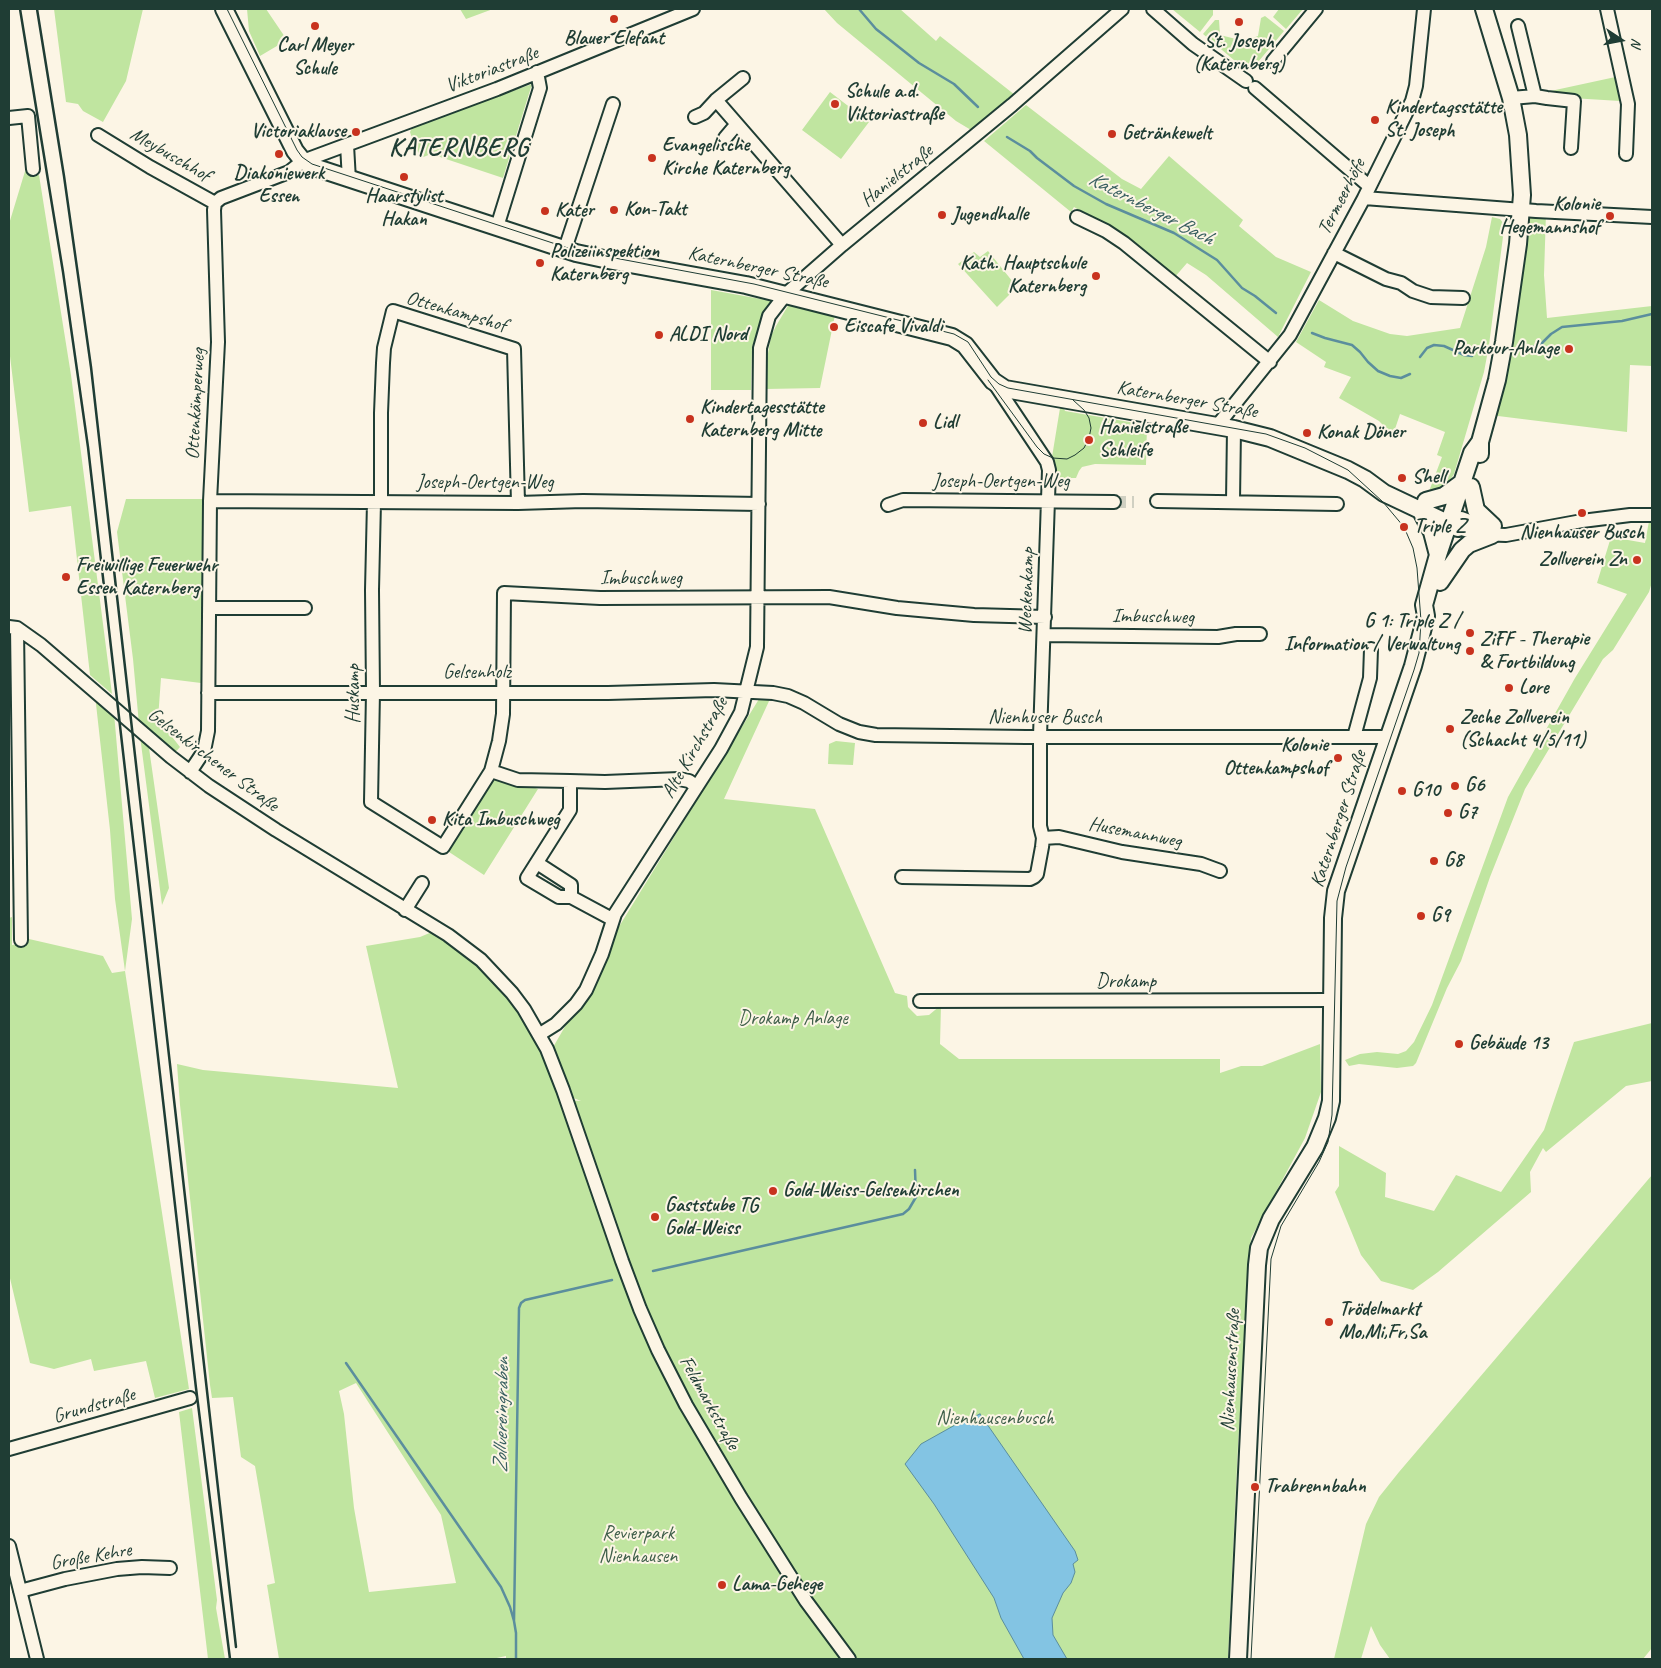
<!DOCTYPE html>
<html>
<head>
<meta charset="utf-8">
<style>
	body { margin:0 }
	#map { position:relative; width:1661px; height:1668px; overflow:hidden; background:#fcf5e5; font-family:Caveat,sans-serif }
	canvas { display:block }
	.frame { position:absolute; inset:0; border:10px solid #1f3d34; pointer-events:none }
	.north { position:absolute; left:1596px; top:15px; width:50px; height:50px; -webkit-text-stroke:4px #fcf5e5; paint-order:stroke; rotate:101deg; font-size:14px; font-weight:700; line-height:20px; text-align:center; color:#1f3d34 }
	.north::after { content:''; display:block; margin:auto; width:18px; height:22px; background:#1f3d34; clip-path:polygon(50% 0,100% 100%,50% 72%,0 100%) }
</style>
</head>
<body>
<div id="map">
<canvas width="1661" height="1668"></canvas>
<div class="frame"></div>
<div class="north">N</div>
</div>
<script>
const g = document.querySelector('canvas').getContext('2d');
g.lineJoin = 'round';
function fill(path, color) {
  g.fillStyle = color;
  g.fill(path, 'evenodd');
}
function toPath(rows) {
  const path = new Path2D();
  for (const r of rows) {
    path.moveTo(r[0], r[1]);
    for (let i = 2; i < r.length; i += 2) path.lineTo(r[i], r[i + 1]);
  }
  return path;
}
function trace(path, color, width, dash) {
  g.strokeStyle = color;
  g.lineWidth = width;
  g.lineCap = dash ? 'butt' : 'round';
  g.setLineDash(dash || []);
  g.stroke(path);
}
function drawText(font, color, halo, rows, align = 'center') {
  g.font = font + ' Caveat,sans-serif';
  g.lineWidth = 4;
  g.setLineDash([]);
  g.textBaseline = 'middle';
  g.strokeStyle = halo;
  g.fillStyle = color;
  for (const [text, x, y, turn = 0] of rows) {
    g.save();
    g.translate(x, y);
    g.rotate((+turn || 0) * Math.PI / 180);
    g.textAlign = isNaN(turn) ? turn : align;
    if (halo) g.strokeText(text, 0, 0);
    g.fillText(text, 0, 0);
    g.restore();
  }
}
const green = toPath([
	[54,9,143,9,126,81,103,122,83,111,78,104,66,102],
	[247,9,266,9,287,40,260,56,249,31],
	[460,9,493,9,466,19],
	[824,9,900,9,936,41,940,36,1015,95,971,130,956,121,837,23],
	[1172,9,1213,9,1213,15,1200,32],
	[1279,9,1303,9,1286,29,1273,17],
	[1265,16,1284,31,1253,68,1241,66,1203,34,1215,20,1219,20,1220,35,1236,39,1250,39,1258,36,1261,18],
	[1620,76,1625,100,1620,101,1555,97,1546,92],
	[532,84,503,178,431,154,421,158,415,147,410,132,413,126],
	[830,92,869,122,841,159,802,130],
	[1026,105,1122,179,1141,189,1169,156,1243,220,1239,226,1276,257,1311,272,1278,337,1206,275,1187,263,1174,278,1121,235,1074,207,1071,212,984,141],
	[26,168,39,175,71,375,112,694,90,675,71,506,29,512,9,348,9,224],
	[1522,211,1546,213,1544,275,1547,318,1652,306,1652,366,1630,365,1627,432,1490,415],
	[1492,217,1500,219,1504,224,1504,229,1489,345,1484,372,1454,474,1447,485,1442,490,1428,494,1442,457,1437,455,1445,432,1400,414,1393,435,1389,434,1388,430,1379,421,1339,398,1351,377,1324,367,1326,362,1296,342,1319,300,1353,321,1390,334,1407,336,1460,328,1486,247],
	[988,251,1017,287,997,307,958,264,974,252,980,257],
	[711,290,772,301,765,311,752,347,751,390,711,390],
	[789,304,792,304,835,315,820,388,766,389,766,365,771,336,776,326],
	[1061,402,1065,411,1147,425,1146,465,1095,464,1082,467,1079,471,1076,478,1053,478,1052,457],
	[126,499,203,499,201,683,161,678,158,719,180,747,172,756,139,724,133,659,117,532],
	[1652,505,1652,582,1649,592,1613,650,1603,659,1525,789,1490,877,1461,961,1447,988,1416,1063,1413,1066,1397,1068,1359,1064,1349,1066,1345,1060,1360,1054,1377,1052,1398,1054,1406,1051,1414,1042,1432,1005,1508,797,1575,678,1627,594,1597,583,1611,537,1645,543],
	[95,695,114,713,132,919,125,971,189,1389,155,1398,146,1361,94,1371,91,1359,54,1369,30,1363,9,1274,9,918,12,917,12,945,25,943,29,939,103,956,112,973,125,971,115,899,110,830],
	[759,699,770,699,724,799,815,809,895,993,907,996,908,1007,917,1016,929,1015,941,1005,940,1044,959,1059,1220,1059,1220,1073,1241,1066,1262,1066,1320,1044,1321,1092,1305,1138,1251,1238,1238,1445,1228,1659,852,1659,807,1600,659,1350,567,1100,581,1101,571,1097,552,1049,589,985,612,938],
	[140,736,148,741,169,888,162,905],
	[836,741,855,743,853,765,828,764,829,744],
	[492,773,538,789,484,875,446,850],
	[432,932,462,949,497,977,536,1038,657,1351,845,1659,506,1659,506,1656,492,1659,279,1659,267,1585,275,1583,255,1466,241,1457,233,1397,212,1398,210,1385,180,1105,177,1064,203,1070,398,1088,366,946,420,937],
	[356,1383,441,1515,456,1583,369,1592,354,1508,344,1414,339,1391],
	[1652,1023,1652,1081,1626,1086,1546,1152,1543,1148,1530,1172,1531,1192,1438,1272,1413,1290,1381,1281,1361,1255,1335,1192,1339,1186,1339,1146,1386,1173,1385,1197,1434,1211,1456,1175,1501,1192,1544,1130,1574,1042],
	[1652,1175,1652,1648,1643,1659,1390,1659,1380,1645,1371,1626,1361,1659,1334,1659,1366,1524,1379,1497,1399,1472],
	[192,1408,217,1600,216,1608,225,1659,208,1659,179,1412]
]);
const water = toPath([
	[980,1414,1075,1551,1078,1560,1073,1564,1075,1572,1071,1583,1063,1593,1052,1618,1053,1635,1067,1659,1024,1659,1001,1618,994,1598,934,1504,905,1464,921,1444,955,1425,980,1414]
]);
const stream = toPath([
	[859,9,876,29,885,36,919,63,954,84,978,107],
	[1007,137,1030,151,1037,158,1074,186,1106,204,1174,233,1217,260,1242,288,1255,296,1276,313],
	[1312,333,1325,338,1352,345,1360,352,1368,362,1378,371,1390,376,1401,378,1410,374],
	[1531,348,1542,343,1551,334,1562,327,1622,321,1652,314],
	[1420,357,1427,348,1434,345,1444,346,1464,355,1472,356],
	[653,1271,903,1214,909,1209,916,1197,915,1170],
	[346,1363,501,1587,510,1607,514,1621,516,1633,516,1659],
	[514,1621,519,1308,521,1303,525,1300,612,1280]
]);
const minorTunnel = toPath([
	[1114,502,1134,502]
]);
const minor = toPath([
	[1153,9,1193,44,1246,81],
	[1607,9,1628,104,1626,154],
	[1518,26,1535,96],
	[1273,61,1316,9],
	[1255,88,1369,186],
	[1511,98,1535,96,1547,98,1574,101,1571,148],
	[716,100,842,245],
	[695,117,704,113,716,100,743,78],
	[9,118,28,116,33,169],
	[98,135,150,167,215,203],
	[725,138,736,125],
	[347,145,349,180],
	[1364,198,1536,211,1652,217],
	[215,203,221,198,289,172,303,161,497,89,693,9],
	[1077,217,1106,231,1124,243,1270,362],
	[497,227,540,88,537,72],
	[565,249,613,104],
	[1334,253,1386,279,1401,283,1413,291,1431,297,1463,298],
	[1217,426,1290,335,1364,198,1412,101,1416,86,1424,9],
	[210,501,518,503,583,501,759,504],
	[1157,501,1337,504],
	[1233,501,1234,429],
	[374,502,372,590,373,692,371,802,443,847,491,771,499,741,503,714,504,593,600,598,829,597,897,608,974,615,1045,617],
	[381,502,381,413,383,363,384,348,393,311,514,349,518,503],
	[888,505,903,500,1114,502],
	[1461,518,1475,523,1494,526],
	[1458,528,1479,534,1506,535,1582,521,1630,515,1652,515],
	[209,608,305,608],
	[9,627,17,628,41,645,171,757,209,786,276,830,448,935,481,960,512,993,524,1009,547,1049,563,1090,622,1261,640,1309,658,1350,686,1405,741,1498,806,1601,849,1659],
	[17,628,21,940],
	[1045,635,1218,637,1236,634,1260,634],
	[208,693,608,693,714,690,773,693,788,696,804,703,839,724,859,732,876,735,1026,737,1389,737],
	[1354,737,1370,678,1371,649],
	[491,771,518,780,570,781],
	[190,772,204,751,208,731,210,501,218,342,214,210,215,203],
	[1043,838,1059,837,1122,852,1201,864,1220,871],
	[537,863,571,885,571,897],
	[902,877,1030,879,1034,877,1037,874,1042,847,1043,838,1040,826,1040,736,1049,470,1047,462,995,384],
	[405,910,422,883],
	[612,919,571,897,559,897,527,878,570,810,570,781,605,782,679,779,689,781,696,786],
	[920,1001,1332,1000],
	[540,1034,556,1024,576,1004,586,990,602,954,615,914,721,749,741,712,757,647,760,348,769,316,786,294,842,245,1012,105,1122,9],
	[9,1449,190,1398],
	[9,1546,37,1659],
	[20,1591,65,1579,117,1569,142,1567,170,1568]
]);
const major = toPath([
	[224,9,295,151,303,161,317,168,576,253,613,261,746,285,952,337,965,345,993,381,1005,389,1234,429,1270,438,1348,470,1365,479,1384,493,1458,528],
	[1480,454,1480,442,1497,380,1504,342,1518,244,1522,195,1518,135,1511,98,1484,9],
	[1471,487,1476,510,1493,526],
	[1426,501,1444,496,1463,482],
	[1421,511,1432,532,1438,555],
	[1440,582,1462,550,1469,544,1492,535],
	[1238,1659,1257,1265,1259,1248,1271,1219,1315,1147,1327,1118,1331,1101,1333,918,1336,891,1413,666,1426,616,1424,605,1438,555,1472,453,1480,442]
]);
const tram = toPath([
	[227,9,297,150,302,157,312,164,577,251,754,284,954,334,968,342,991,377,999,384,1008,388,1266,434,1305,448,1348,470,1383,502,1404,527,1413,548,1417,568,1421,621,1419,653,1414,670,1346,867,1337,901,1332,1115,1328,1142,1319,1162,1281,1226,1271,1259,1251,1659],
	[988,380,1037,447,1044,454,1053,458,1067,459,1075,455,1084,448,1089,438,1091,428,1089,418,1084,410,1073,400]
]);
const rail = toPath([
	[20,9,63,272,88,447,196,1388,230,1659],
	[37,9,64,176,91,367,236,1647]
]);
const markers = [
	[614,19,5,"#c8321e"],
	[1239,22,5,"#c8321e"],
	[315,26,5,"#c8321e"],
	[835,104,5,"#c8321e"],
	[1375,120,5,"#c8321e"],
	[356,132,5,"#c8321e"],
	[1112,134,5,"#c8321e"],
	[279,154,5,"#c8321e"],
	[652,158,5,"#c8321e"],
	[404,177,5,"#c8321e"],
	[614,210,5,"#c8321e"],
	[545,211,5,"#c8321e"],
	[942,215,5,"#c8321e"],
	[1610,216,5,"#c8321e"],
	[540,263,5,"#c8321e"],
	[1096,276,5,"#c8321e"],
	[834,327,5,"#c8321e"],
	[659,335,5,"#c8321e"],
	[1569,349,5,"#c8321e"],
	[690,419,5,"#c8321e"],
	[923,423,5,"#c8321e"],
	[1307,433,5,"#c8321e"],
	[1089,440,5,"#c8321e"],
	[1402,478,5,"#c8321e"],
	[1582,513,5,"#c8321e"],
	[1404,527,5,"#c8321e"],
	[1637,560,5,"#c8321e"],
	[66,577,5,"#c8321e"],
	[1470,633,5,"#c8321e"],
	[1470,651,5,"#c8321e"],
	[1509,688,5,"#c8321e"],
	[1450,729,5,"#c8321e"],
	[1338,758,5,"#c8321e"],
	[1455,786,5,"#c8321e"],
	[1402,791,5,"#c8321e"],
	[1448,813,5,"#c8321e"],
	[432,820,5,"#c8321e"],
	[1434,861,5,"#c8321e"],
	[1421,916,5,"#c8321e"],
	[1459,1044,5,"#c8321e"],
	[773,1191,5,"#c8321e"],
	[655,1217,5,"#c8321e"],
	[1329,1322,5,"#c8321e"],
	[1255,1487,5,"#c8321e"],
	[722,1585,5,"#c8321e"]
];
const poiNames = [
	["Blauer Elefant",614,39,"center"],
	["St. Joseph",1239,42,"center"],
	["(Katernberg)",1239,65,"center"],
	["Carl Meyer",315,46,"center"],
	["Schule",315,69,"center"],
	["Schule a.d.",845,92],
	["Viktoriastraße",845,115],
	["Kindertagsstätte",1385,108],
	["St. Joseph",1385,131],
	["Victoriaklause",346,132,"right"],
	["Getränkewelt",1122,134],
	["Evangelische",662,146],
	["Kirche Katernberg",662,169],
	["Diakoniewerk",279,174,"center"],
	["Essen",279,197,"center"],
	["Haarstylist",404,197,"center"],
	["Hakan",404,220,"center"],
	["Kolonie",1600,205,"right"],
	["Hegemannshof",1600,228,"right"],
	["Kon-Takt",624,210],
	["Kater",555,211],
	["Jugendhalle",952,215],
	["Polizeiinspektion",550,252],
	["Katernberg",550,275],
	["Kath. Hauptschule",1086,264,"right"],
	["Katernberg",1086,287,"right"],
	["Eiscafe Vivaldi",844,327],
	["ALDI Nord",669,335],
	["Parkour-Anlage",1559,349,"right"],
	["Kindertagesstätte",700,408],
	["Katernberg Mitte",700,431],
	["Lidl",933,423],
	["Hanielstraße",1099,428],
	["Schleife",1099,451],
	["Konak Döner",1317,433],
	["Shell",1412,478],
	["Triple Z",1414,527],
	["Nienhauser Busch",1582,533,"center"],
	["Zollverein Zn",1627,560,"right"],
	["Freiwillige Feuerwehr",76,566],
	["Essen Katernberg",76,589],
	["G 1: Triple Z /",1460,622,"right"],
	["Information / Verwaltung",1460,645,"right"],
	["ZiFF - Therapie",1480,640],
	["& Fortbildung",1480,663],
	["Lore",1519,688],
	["Zeche Zollverein",1460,718],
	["(Schacht 4/5/11)",1460,741],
	["Kolonie",1328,746,"right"],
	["Ottenkampshof",1328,769,"right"],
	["G6",1465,786],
	["G10",1412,791],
	["G7",1458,813],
	["Kita Imbuschweg",442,820],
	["G8",1444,861],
	["G9",1431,916],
	["Gebäude 13",1469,1044],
	["Gold-Weiss-Gelsenkirchen",783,1191],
	["Gaststube TG",665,1206],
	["Gold-Weiss",665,1229],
	["Trödelmarkt",1339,1310],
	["Mo,Mi,Fr,Sa",1339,1333],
	["Trabrennbahn",1265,1487],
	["Lama-Gehege",732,1585]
];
const streetNames = [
	["Viktoriastraße",492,70,-21],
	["Meybuschhof",170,155,30],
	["Hanielstraße",897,176,-39],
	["Termeerhöfe",1342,197,-63],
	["Katernberger Straße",758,268,12],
	["Ottenkampshof",456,312,16],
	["Katernberger Straße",1187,400,10],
	["Ottenkämperweg",196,404,-87],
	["Joseph-Oertgen-Weg",1001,482],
	["Joseph-Oertgen-Weg",485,483],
	["Imbuschweg",641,579],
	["Weckenkamp",1027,591,-88],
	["Imbuschweg",1153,617,1],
	["Gelsenholz",477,673],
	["Huskamp",354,694,-90],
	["Nienhuser Busch",1045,718],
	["Alte Kirchstraße",695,748,-60],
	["Gelsenkirchener Straße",213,760,37],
	["Katernberger Straße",1339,819,-72],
	["Husemannweg",1135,833,11],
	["Drokamp",1126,982],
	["Nienhausenstraße",1231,1370,-87],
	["Feldmarkstraße",709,1403,61],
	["Grundstraße",94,1406,-16],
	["Große Kehre",91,1557,-10]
];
const parkNames = [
	["Drokamp Anlage",793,1019],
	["Nienhausenbusch",995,1419],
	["Revierpark",638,1534],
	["Nienhausen",638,1557]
];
const waterNames = [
	["Katernberger Bach",1151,209,27],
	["Zollvereingraben",502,1415,-89]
];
const districtNames = [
	["KATERNBERG",459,148]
];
fill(green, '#c0e5a0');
fill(water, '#83c4e3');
trace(water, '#5b8e9d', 1);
trace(stream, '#5b8e9d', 2.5);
trace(minorTunnel, '#d0d0c2', 12, [12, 6]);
trace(minor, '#1f3d34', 16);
trace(major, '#1f3d34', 20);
trace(minor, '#fcf5e5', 12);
trace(major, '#fcf5e5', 16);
trace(tram, '#1f3d34', 1);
trace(rail, '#1f3d34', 2.5);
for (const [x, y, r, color] of markers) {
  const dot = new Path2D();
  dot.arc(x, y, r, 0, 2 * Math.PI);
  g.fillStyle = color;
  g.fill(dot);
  trace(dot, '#fcf5e5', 2);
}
drawText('bold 20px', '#1f3d34', '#fcf5e5', poiNames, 'left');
drawText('20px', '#1f3d34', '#fcf5e5', streetNames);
drawText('20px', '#3f5f4a', '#fcf5e5', parkNames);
drawText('italic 21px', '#385f60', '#fcf5e5', waterNames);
g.letterSpacing = '1px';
drawText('bold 25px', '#1f3d34', '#fcf5e5', districtNames);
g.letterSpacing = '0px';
</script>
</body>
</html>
